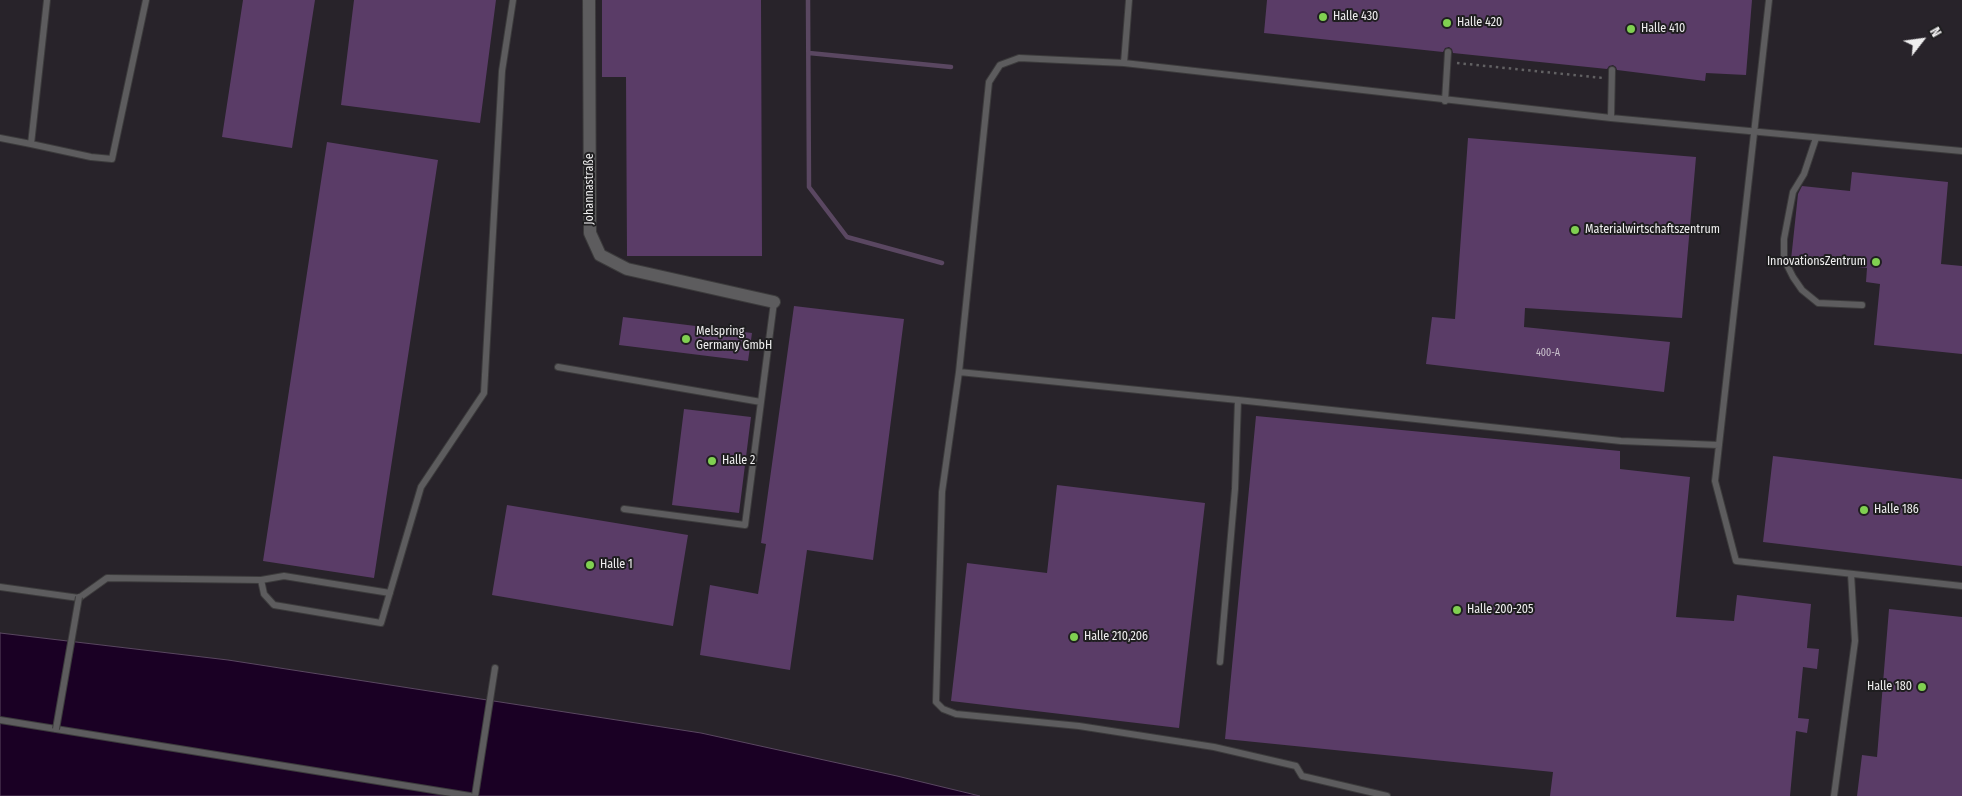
<!DOCTYPE html>
<html>
<head>
<meta charset="utf-8">
<style>
	body { margin:0 }
	#map { position:relative; width:1962px; height:796px; overflow:hidden; background:#1f1e20; font-family:"Fira Sans Condensed",sans-serif }
	canvas { display:block }
	.north { position:absolute; left:1897px; top:15px; width:50px; height:50px; -webkit-text-stroke:4px #1f1e20; paint-order:stroke; rotate:60deg; font-size:14px; font-weight:700; line-height:20px; text-align:center; color:#efeeef }
	.north::after { content:''; display:block; margin:auto; width:18px; height:22px; background:#efeeef; clip-path:polygon(50% 0,100% 100%,50% 72%,0 100%) }
</style>
</head>
<body>
<div id="map">
<canvas width="1962" height="796"></canvas>
<div class="north">N</div>
</div>
<script>
const g = document.querySelector('canvas').getContext('2d');
g.lineJoin = 'round';
function fill(path, color) {
  g.fillStyle = color;
  g.fill(path, 'evenodd');
}
function toPath(rows) {
  const path = new Path2D();
  for (const r of rows) {
    path.moveTo(r[0], r[1]);
    for (let i = 2; i < r.length; i += 2) path.lineTo(r[i], r[i + 1]);
  }
  return path;
}
function trace(path, color, width, dash) {
  g.strokeStyle = color;
  g.lineWidth = width;
  g.lineCap = dash ? 'butt' : 'round';
  g.setLineDash(dash || []);
  g.stroke(path);
}
function drawText(font, color, halo, rows, align = 'center') {
  g.font = font + ' "Fira Sans Condensed",sans-serif';
  g.lineWidth = 4;
  g.setLineDash([]);
  g.textBaseline = 'middle';
  g.strokeStyle = halo;
  g.fillStyle = color;
  for (const [text, x, y, turn = 0] of rows) {
    g.save();
    g.translate(x, y);
    g.rotate((+turn || 0) * Math.PI / 180);
    g.textAlign = isNaN(turn) ? turn : align;
    if (halo) g.strokeText(text, 0, 0);
    g.fillText(text, 0, 0);
    g.restore();
  }
}
const built = toPath([
	[0,0,1962,0,1962,796,981,796,701,733,228,660,0,633]
]);
const water = toPath([
	[0,633,228,660,701,733,897,776,980,796,0,796,0,633]
]);
const stream = toPath([
	[808,0,809,187,847,237,942,263],
	[809,53,951,67]
]);
const building = toPath([
	[243,0,315,0,292,148,222,137],
	[354,0,496,0,480,123,341,105],
	[602,0,761,0,762,256,627,256,626,77,602,77],
	[1267,0,1752,0,1746,75,1706,73,1705,81,1617,70,1616,67,1613,65,1609,66,1607,69,1453,53,1452,49,1449,47,1445,48,1443,52,1264,33],
	[1468,138,1696,157,1682,318,1525,308,1524,327,1670,342,1664,392,1426,364,1432,317,1455,319],
	[327,142,438,160,374,578,263,561],
	[1852,172,1948,182,1941,264,1962,266,1962,354,1874,345,1880,284,1866,282,1867,268,1791,260,1798,194,1802,186,1850,191],
	[794,306,904,319,873,560,807,550,790,670,700,655,710,585,758,594,766,544,761,543],
	[623,317,752,333,748,361,619,345],
	[684,409,751,417,739,513,672,505],
	[1256,416,1620,451,1620,469,1690,477,1676,617,1734,621,1737,595,1811,604,1807,648,1819,649,1817,669,1803,667,1798,718,1809,719,1807,733,1796,731,1790,796,1550,796,1553,772,1225,739],
	[1773,456,1962,479,1962,566,1763,542],
	[1057,485,1205,503,1179,728,951,701,967,563,1047,573],
	[507,505,688,535,673,626,492,595],
	[1889,609,1962,617,1962,796,1857,796,1862,755,1877,757]
]);
const path = toPath([
	[1457,63,1603,78]
]);
const service = toPath([
	[1129,0,1124,63,1611,118,1962,151],
	[1445,101,1448,52],
	[1611,118,1612,70],
	[0,138,31,144,47,0],
	[1816,138,1804,174,1793,192,1784,239,1784,259,1793,277,1802,290,1818,303,1862,305],
	[31,144,91,157,112,159,146,0],
	[558,367,761,402],
	[959,372,989,82,1000,65,1019,58,1124,63],
	[1238,400,1621,441,1719,445,1769,0],
	[1719,445,1715,481,1736,561,1962,586],
	[624,509,745,525,774,302],
	[261,580,264,594,274,605,381,623,421,487,484,393,502,71,513,0],
	[0,587,79,598,107,578,261,580,284,576,390,593],
	[1220,662,1235,489,1238,400,959,372,942,492,936,702,943,709,956,714,1079,726,1214,747,1296,766,1302,776,1387,796],
	[0,720,470,796],
	[475,796,495,668],
	[1834,796,1855,641,1851,574]
]);
const minor = toPath([
	[589,0,590,233,600,255,627,269,774,302]
]);
const serviceBridge = toPath([
	[56,729,79,597]
]);
const markers = [
	[1323,17,5,"#80d051"],
	[1447,23,5,"#80d051"],
	[1631,29,5,"#80d051"],
	[1575,230,5,"#80d051"],
	[1876,262,5,"#80d051"],
	[686,339,5,"#80d051"],
	[712,461,5,"#80d051"],
	[1864,510,5,"#80d051"],
	[590,565,5,"#80d051"],
	[1457,610,5,"#80d051"],
	[1074,637,5,"#80d051"],
	[1922,687,5,"#80d051"]
];
const numberNames = [
	["400-A",1548,353]
];
const poiNames = [
	["Halle 430",1333,17],
	["Halle 420",1457,23],
	["Halle 410",1641,29],
	["Materialwirtschaftszentrum",1585,230],
	["InnovationsZentrum",1866,262,"right"],
	["Melspring",696,332],
	["Germany GmbH",696,346],
	["Halle 2",722,461],
	["Halle 186",1874,510],
	["Halle 1",600,565],
	["Halle 200-205",1467,610],
	["Halle 210,206",1084,637],
	["Halle 180",1912,687,"right"]
];
const streetNames = [
	["Johannastraße",590,189,-90]
];
fill(built, '#28232a');
fill(water, '#1a0024');
trace(water, '#5a4761', 1);
trace(stream, '#5a4761', 4.5);
fill(building, '#5a3c67');
trace(service, '#3c3b3c', 8);
trace(minor, '#3c3b3c', 14);
trace(path, '#626163', 2.5, [2.5, 4]);
trace(service, '#5d5c5e', 6);
trace(minor, '#5d5c5e', 12);
trace(serviceBridge, '#3c3b3c', 8, []);
trace(serviceBridge, '#5d5c5e', 6);
for (const [x, y, r, color] of markers) {
  const dot = new Path2D();
  dot.arc(x, y, r, 0, 2 * Math.PI);
  g.fillStyle = color;
  g.fill(dot);
  trace(dot, '#1f1e20', 2);
}
drawText('10px', '#cac2cd', null, numberNames);
drawText('12px', '#efeeef', '#1f1e20', poiNames, 'left');
drawText('12px', '#efeeef', '#1f1e20', streetNames);
</script>
</body>
</html>
